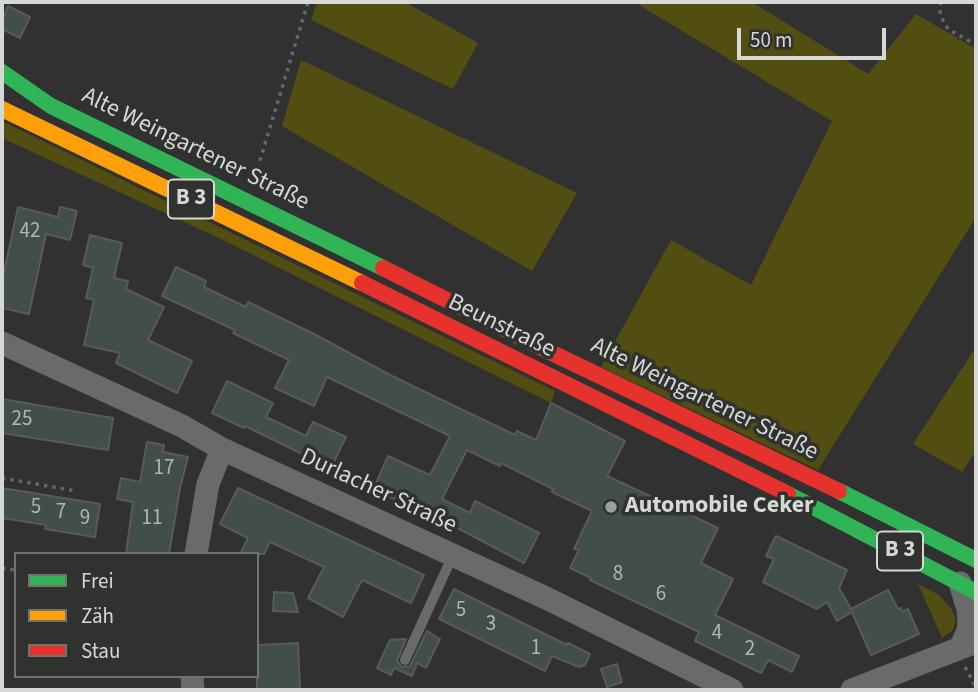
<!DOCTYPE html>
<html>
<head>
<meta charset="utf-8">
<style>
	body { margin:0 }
	#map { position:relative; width:978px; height:692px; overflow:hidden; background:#303130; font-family:"Source Sans 3",sans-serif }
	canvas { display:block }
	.frame { position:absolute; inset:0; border:4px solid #d6d8d6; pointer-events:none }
	.legend { position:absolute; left:14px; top:552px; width:245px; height:126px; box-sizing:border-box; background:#2f322f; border:2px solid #727472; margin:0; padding:9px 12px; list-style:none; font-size:21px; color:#d6d8d6 }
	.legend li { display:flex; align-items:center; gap:14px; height:35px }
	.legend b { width:35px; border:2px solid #727472 }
	.scale { position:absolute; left:737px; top:28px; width:149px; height:32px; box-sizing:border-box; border:4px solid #d6d8d6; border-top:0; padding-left:9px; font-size:21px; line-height:24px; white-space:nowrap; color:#d6d8d6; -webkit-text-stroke:5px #2f322f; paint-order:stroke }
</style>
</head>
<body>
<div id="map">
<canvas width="978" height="692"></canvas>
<div class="frame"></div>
<ul class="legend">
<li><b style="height:9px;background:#30b455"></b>Frei</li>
<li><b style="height:9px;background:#ff9f0a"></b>Zäh</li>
<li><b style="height:9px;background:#e5322d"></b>Stau</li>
</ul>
<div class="scale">50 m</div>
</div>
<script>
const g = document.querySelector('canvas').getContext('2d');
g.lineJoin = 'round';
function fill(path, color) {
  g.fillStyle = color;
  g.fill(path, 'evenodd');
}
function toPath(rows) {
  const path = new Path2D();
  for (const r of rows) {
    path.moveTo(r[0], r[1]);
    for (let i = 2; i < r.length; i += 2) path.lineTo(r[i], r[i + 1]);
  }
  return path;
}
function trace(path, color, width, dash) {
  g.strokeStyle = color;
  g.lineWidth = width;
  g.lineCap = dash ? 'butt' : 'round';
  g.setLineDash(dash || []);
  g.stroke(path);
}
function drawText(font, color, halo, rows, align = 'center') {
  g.font = font + ' "Source Sans 3",sans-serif';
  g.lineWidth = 7;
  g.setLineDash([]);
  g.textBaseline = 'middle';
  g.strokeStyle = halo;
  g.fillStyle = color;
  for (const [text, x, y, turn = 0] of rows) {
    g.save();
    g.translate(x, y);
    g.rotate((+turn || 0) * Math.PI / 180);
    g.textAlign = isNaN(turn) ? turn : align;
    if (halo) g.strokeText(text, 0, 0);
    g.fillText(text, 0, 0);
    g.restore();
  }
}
const green = toPath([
	[317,2,405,2,478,43,453,89,311,20],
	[634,2,752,2,868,74,916,14,976,49,976,217,818,470,601,367,671,240,751,285,832,121],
	[301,60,577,193,532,271,282,126],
	[2,121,555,391,551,403,221,239,2,138],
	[976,347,976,451,962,472,913,444],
	[918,584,939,595,951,608,956,621,953,630,942,638]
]);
const building = toPath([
	[8,6,30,17,20,38,2,29,2,21,8,6],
	[18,207,58,217,60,207,77,211,70,240,46,234,29,314,2,308,2,282,18,207],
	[90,235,122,243,114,278,128,281,126,289,164,307,148,340,192,361,177,393,116,363,120,353,84,345,94,300,86,298,93,268,83,265,90,235],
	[176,267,206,281,204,287,246,307,248,302,314,334,392,376,515,435,517,431,536,440,551,403,625,441,607,476,718,528,701,563,733,579,715,615,799,656,792,672,768,660,761,673,695,641,699,632,590,580,591,578,570,568,579,550,574,549,592,511,552,492,553,489,501,463,500,466,467,450,442,499,470,513,475,501,539,533,524,563,408,502,407,505,373,490,388,456,430,475,450,436,327,377,314,406,275,388,289,360,233,333,235,330,162,296,176,267],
	[227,381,273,403,266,417,281,424,306,436,313,422,346,437,331,468,245,426,244,428,212,413,227,381],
	[2,399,113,418,108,450,2,433,2,399],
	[147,442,164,445,163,452,188,457,180,488,169,554,126,554,133,502,117,499,121,478,140,482,147,442],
	[2,488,100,504,95,537,45,529,46,525,2,518,2,488],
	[238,488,424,575,411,603,362,580,343,617,308,598,324,567,270,542,264,554,240,554,248,538,220,524,238,488],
	[776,536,847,570,839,588,851,609,888,590,898,609,901,608,902,612,908,609,919,634,871,655,852,612,837,621,827,602,817,609,763,582,774,559,766,556,776,536],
	[454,589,567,645,568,643,590,654,585,665,579,667,552,656,545,671,439,619,454,589],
	[274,592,293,593,298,612,273,611,274,592],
	[427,631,440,639,426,668,417,663,412,676,394,668,391,675,377,668,390,640,406,639,397,661,402,667,410,666,427,631],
	[298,643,300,690,257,690,257,645,298,643],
	[617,664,622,682,607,687,601,669,617,664]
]);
const path = toPath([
	[941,2,940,15,948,29,976,45],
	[255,177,308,2],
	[2,478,76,491],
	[2,568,16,570],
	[965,667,976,687]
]);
const lane = toPath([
	[405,660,453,555]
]);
const street = toPath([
	[2,343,182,426,222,449,546,598,732,690],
	[196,554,208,484,222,449],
	[960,583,968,609,969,621,968,631,960,648],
	[192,676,193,690],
	[852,690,976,642]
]);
const fast = toPath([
	[2,72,51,106,383,268],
	[839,491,976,560],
	[788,494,976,592]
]);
const slow = toPath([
	[2,109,362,283]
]);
const jam = toPath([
	[383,268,550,352,839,491],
	[362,283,788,494]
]);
const markers = [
	[611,507,7,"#9c9e9c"]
];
const numberNames = [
	["42",30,232],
	["25",22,420],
	["17",164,469],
	["5",36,508],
	["7",61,513],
	["9",85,519],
	["11",152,519],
	["8",618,575],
	["6",661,595],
	["5",461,611],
	["3",491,625],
	["4",717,634],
	["1",536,649],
	["2",750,650]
];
const shields = [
	[191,199,46],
	[900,551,46]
];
const shieldNames = [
	["B 3",191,199],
	["B 3",900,551]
];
const streetNames = [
	["Alte Weingartener Straße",195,150,26],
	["Beunstraße",501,327,26],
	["Alte Weingartener Straße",704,400,26],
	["Durlacher Straße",378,492,25]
];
const poiNames = [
	["Automobile Ceker",625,507]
];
fill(green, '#524e12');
fill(building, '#424e48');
trace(building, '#595a59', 2);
trace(path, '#666866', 3.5, [3.5, 5]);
trace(lane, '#696b69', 10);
trace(street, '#696b69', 23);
trace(fast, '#30b455', 16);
trace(slow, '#ff9f0a', 16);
trace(jam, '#e5322d', 16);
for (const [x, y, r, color] of markers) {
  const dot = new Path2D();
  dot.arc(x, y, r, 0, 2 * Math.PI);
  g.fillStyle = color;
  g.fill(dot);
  trace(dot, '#2f322f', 2.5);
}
drawText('21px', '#b1b6b2', null, numberNames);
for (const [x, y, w] of shields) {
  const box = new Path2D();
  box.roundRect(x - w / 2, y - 19.5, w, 39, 5);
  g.fillStyle = '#2f322f';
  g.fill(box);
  trace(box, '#d6d8d6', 2);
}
drawText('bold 23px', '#d6d8d6', null, shieldNames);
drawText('24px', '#d6d8d6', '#2f322f', streetNames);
drawText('bold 24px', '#d6d8d6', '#2f322f', poiNames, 'left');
</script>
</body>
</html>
